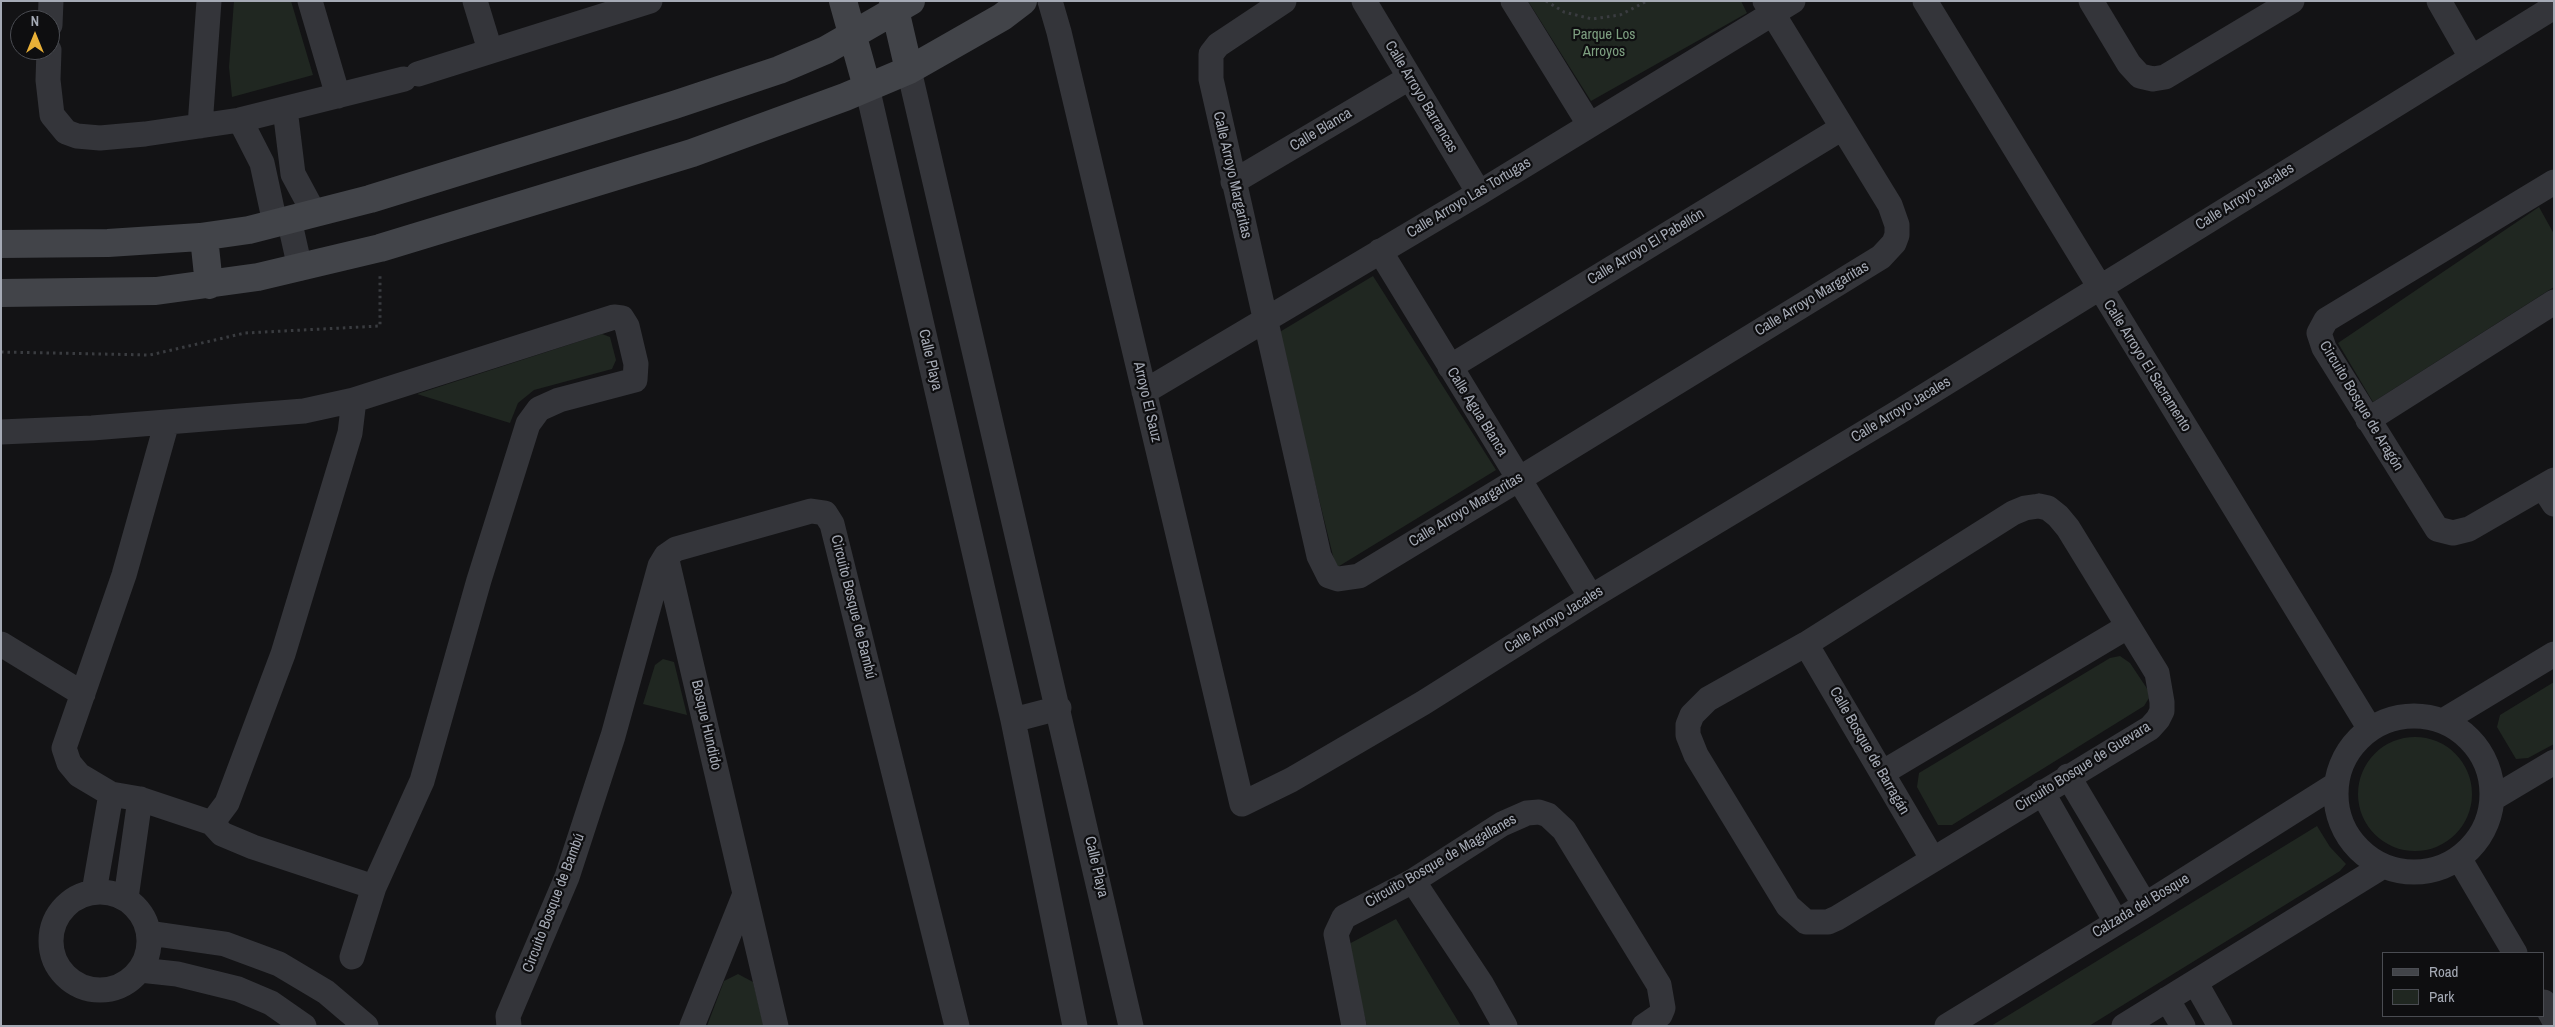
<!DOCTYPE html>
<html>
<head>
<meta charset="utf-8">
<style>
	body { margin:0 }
	#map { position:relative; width:2555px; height:1027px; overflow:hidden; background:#131315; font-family:"Archivo Narrow",sans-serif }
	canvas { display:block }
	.frame { position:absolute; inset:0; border:2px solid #a5aab5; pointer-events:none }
	.legend { position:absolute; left:2382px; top:952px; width:162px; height:65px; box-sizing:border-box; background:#0e0e10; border:1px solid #4a4c52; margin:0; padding:6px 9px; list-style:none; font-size:15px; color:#a5aab5 }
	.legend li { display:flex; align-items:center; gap:10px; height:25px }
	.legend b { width:25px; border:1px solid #4a4c52 }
	.north { position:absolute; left:10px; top:10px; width:50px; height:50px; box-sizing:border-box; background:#0e0e10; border:1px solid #4a4c52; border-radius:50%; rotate:0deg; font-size:14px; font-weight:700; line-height:20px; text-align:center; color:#a5aab5 }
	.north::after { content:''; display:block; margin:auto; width:18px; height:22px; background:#e9b037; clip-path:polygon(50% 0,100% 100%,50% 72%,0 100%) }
</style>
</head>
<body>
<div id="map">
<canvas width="2555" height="1027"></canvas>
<div class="frame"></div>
<ul class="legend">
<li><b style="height:6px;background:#424449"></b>Road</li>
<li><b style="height:14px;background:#202721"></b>Park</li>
</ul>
<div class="north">N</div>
</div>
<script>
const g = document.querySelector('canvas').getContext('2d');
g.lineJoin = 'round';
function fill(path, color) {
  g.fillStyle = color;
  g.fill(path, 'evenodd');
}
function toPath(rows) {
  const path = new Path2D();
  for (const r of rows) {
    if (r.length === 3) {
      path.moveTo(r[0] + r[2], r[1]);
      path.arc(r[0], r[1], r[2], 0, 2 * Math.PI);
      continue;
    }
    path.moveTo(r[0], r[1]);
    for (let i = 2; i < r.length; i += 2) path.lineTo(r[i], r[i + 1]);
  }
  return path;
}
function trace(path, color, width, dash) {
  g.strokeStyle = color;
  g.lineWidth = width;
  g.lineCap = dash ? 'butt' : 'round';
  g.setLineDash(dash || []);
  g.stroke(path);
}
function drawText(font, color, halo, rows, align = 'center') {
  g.font = font + ' "Archivo Narrow",sans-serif';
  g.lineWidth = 4.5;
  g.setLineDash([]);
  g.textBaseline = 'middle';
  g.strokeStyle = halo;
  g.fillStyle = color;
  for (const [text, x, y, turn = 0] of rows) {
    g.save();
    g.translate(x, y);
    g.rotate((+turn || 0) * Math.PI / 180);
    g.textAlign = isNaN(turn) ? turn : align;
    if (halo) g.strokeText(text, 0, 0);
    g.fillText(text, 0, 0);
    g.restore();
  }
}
const green = toPath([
	[234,1,291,1,313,75,232,97,229,67],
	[1528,1,1741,1,1747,13,1591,101],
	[2539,207,2554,234,2554,287,2373,402,2338,343],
	[1373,276,1496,470,1336,568,1278,333],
	[602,334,610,337,616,360,612,369,534,390,518,403,510,423,417,394],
	[2120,656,2130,663,2148,690,2149,698,2144,706,1952,825,1938,825,1917,787,1919,773,2110,658],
	[663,659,674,662,687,715,643,704,655,665],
	[2554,682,2554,744,2528,758,2516,759,2497,727,2500,715],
	[2415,794,57],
	[2317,826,2330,847,2346,864,2340,871,2089,1026,1991,1026],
	[1396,919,1461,1026,1367,1026,1347,945],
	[738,974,753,982,764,1026,707,1026,724,981]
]);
const path = toPath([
	[1546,1,1564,12,1592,19,1620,15,1647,1],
	[1,352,150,355,245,333,380,326,380,273]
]);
const street = toPath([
	[310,1,338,96],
	[475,1,490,50],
	[1050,1,1059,32,1242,804,1291,780,1423,703,1591,597,1902,410,2554,7],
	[1284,1,1218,45,1211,54,1211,79,1319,556,1329,576,1338,579,1359,576,1519,479,1881,257,1894,243,1897,235,1897,225,1890,205,1765,1],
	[1364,1,1479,193],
	[1513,1,1589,124],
	[1925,1,2370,729],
	[2091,1,2129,64,2140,76,2153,79,2165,77,2292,1],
	[2439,1,2471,57],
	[50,25,51,1],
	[49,50,48,80,52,115,66,132,77,136,100,138,145,134,240,120,404,79],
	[909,70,1131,1026],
	[418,74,650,1],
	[867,87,1013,720,1075,1026],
	[285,109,293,174,314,213],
	[240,120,262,163,275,223],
	[200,126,209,1],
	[1233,182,1409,78],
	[2554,182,2326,320,2319,333,2324,348,2437,529,2453,533,2469,529,2554,480],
	[289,219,300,268],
	[1380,251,1591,597],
	[1450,367,1842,128],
	[1144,392,1479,193,1793,1],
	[2368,420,2554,302],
	[167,422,124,575,64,748,69,763,79,775,111,794,140,799,212,823,222,834,253,847,374,887],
	[1,432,92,428,304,411,354,400,614,317,622,318,627,326,636,364,635,380,559,400,539,409,528,424,479,580,422,781,374,887,352,957],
	[2543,487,2554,504],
	[2039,506,2048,508,2058,516,2068,528,2157,673,2162,702,2162,711,2158,719,2150,728,1837,918,1828,922,1806,922,1788,906,1696,755,1688,735,1688,725,1692,715,1708,699,1806,644,2013,513,2025,508,2039,506],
	[666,556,776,1026],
	[1,644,83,694],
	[1806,644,1932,858],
	[2414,794,78],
	[1013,720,1059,708],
	[2443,721,2554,654],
	[1882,773,2127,627],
	[2068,776,2145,905],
	[2042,792,2116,922],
	[2492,799,2554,762],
	[212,823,227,803,283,654,350,433,354,400],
	[2459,858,2515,953],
	[1413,881,1482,985,1505,1026],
	[100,941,49],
	[94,892,111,794],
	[126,898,140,799],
	[149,933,225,944,279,964,326,992,366,1026],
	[140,970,177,974,238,989,271,1003,304,1026],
	[2195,982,2220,1026],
	[2167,999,2183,1026],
	[2544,1002,2554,1020],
	[509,1026,508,1016,567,877,613,736,660,566,666,556,676,549,811,511,825,513,832,524,957,1026],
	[692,1026,745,894],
	[1354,1026,1336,934,1344,917,1413,881,1502,824,1527,813,1539,812,1548,815,1564,830,1659,985,1663,1008,1660,1015,1644,1026],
	[1947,1026,2145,905,2335,785],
	[2124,1026,2383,866]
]);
const secondary = toPath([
	[843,1,867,87],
	[893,1,909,70],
	[204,237,209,285],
	[1,244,108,243,200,237,249,230,370,199,674,105,779,70,826,50,911,1],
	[1,293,156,291,258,277,380,248,692,153,845,97,909,70,1002,17,1023,1]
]);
const parkNames = [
	["Parque Los",1604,35],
	["Arroyos",1604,52]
];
const streetNames = [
	["Calle Arroyo Barrancas",1421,97,59],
	["Calle Blanca",1321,130,-31],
	["Calle Arroyo Margaritas",1232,175,77],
	["Calle Arroyo Jacales",2245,197,-32],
	["Calle Arroyo Las Tortugas",1469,198,-31],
	["Calle Arroyo El Pabellón",1646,247,-31],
	["Calle Arroyo Margaritas",1812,299,-31],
	["Calle Playa",930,360,77],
	["Calle Arroyo El Sacramento",2147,366,58],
	["Arroyo El Sauz",1147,402,77],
	["Circuito Bosque de Aragón",2361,406,59],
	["Calle Arroyo Jacales",1901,410,-31],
	["Calle Agua Blanca",1477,412,58],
	["Calle Arroyo Margaritas",1466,510,-31],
	["Circuito Bosque de Bambú",853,607,76],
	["Calle Arroyo Jacales",1554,620,-32],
	["Bosque Hundido",706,725,77],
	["Calle Bosque de Barragán",1869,751,60],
	["Circuito Bosque de Guevara",2083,767,-32],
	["Circuito Bosque de Magallanes",1441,861,-30],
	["Calle Playa",1096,867,77],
	["Circuito Bosque de Bambú",554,903,-69],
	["Calzada del Bosque",2141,906,-31]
];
fill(green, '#202721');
trace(path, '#3a3c40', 3, [2.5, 4]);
trace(street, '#34353a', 25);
trace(secondary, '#424449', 28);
drawText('15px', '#7d9f80', '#0e0e10', parkNames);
drawText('15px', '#a5aab5', '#0e0e10', streetNames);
</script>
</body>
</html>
